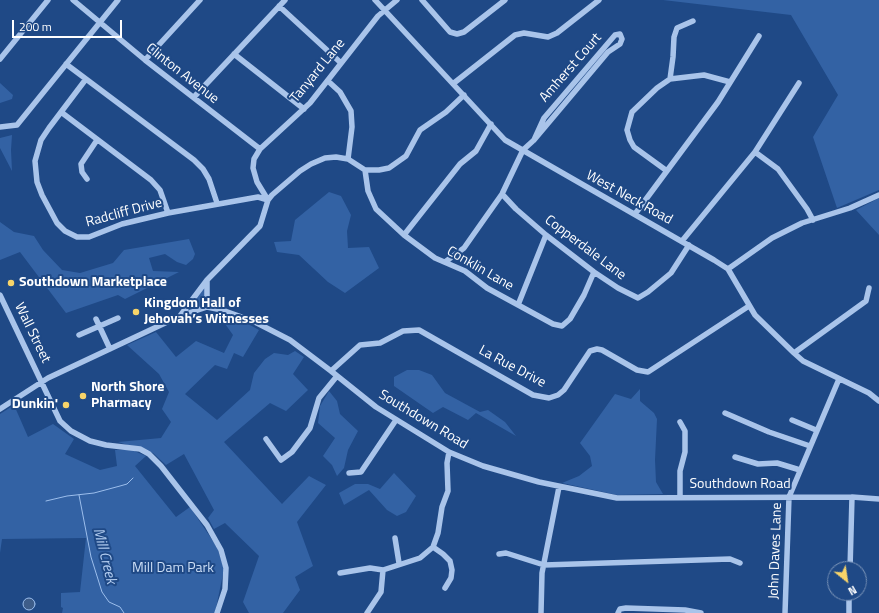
<!DOCTYPE html>
<html>
<head>
<meta charset="utf-8">
<style>
	body { margin:0 }
	#map { position:relative; width:879px; height:613px; overflow:hidden; background:#1f4986; font-family:"Titillium Web",sans-serif }
	canvas { display:block }
	.north { position:absolute; left:827px; top:561px; width:40px; height:40px; box-sizing:border-box; background:#1f4986; border:1px solid #7992b6; border-radius:50%; rotate:150deg; font-size:11px; font-weight:700; line-height:16px; text-align:center; color:#fff }
	.north::after { content:''; display:block; margin:auto; width:14px; height:18px; background:#f8d469; clip-path:polygon(50% 0,100% 100%,50% 72%,0 100%) }
	.scale { position:absolute; left:12px; top:20px; width:110px; height:18px; box-sizing:border-box; border:2px solid #fff; border-top:0; padding-left:5px; font-size:12px; line-height:14px; white-space:nowrap; color:#fff; -webkit-text-stroke:3px #1f4986; paint-order:stroke }
</style>
</head>
<body>
<div id="map">
<canvas width="879" height="613"></canvas>
<div class="north">N</div>
<div class="scale">200 m</div>
</div>
<script>
const g = document.querySelector('canvas').getContext('2d');
g.lineJoin = 'round';
function fill(path, color) {
  g.fillStyle = color;
  g.fill(path, 'evenodd');
}
function toPath(rows) {
  const path = new Path2D();
  for (const r of rows) {
    if (r.length === 3) {
      path.moveTo(r[0] + r[2], r[1]);
      path.arc(r[0], r[1], r[2], 0, 2 * Math.PI);
      continue;
    }
    path.moveTo(r[0], r[1]);
    for (let i = 2; i < r.length; i += 2) path.lineTo(r[i], r[i + 1]);
  }
  return path;
}
function trace(path, color, width, dash) {
  g.strokeStyle = color;
  g.lineWidth = width;
  g.lineCap = dash ? 'butt' : 'round';
  g.setLineDash(dash || []);
  g.stroke(path);
}
function drawText(font, color, halo, rows, align = 'center') {
  g.font = font + ' "Titillium Web",sans-serif';
  g.lineWidth = 4;
  g.setLineDash([]);
  g.textBaseline = 'middle';
  g.strokeStyle = halo;
  g.fillStyle = color;
  for (const [text, x, y, turn = 0] of rows) {
    g.save();
    g.translate(x, y);
    g.rotate((+turn || 0) * Math.PI / 180);
    g.textAlign = isNaN(turn) ? turn : align;
    if (halo) g.strokeText(text, 0, 0);
    g.fillText(text, 0, 0);
    g.restore();
  }
}
const green = toPath([
	[663,0,879,0,879,190,837,208,813,137,838,95,791,15],
	[0,83,13,95,12,99,0,103],
	[12,135,11,150,12,171,0,148,0,138],
	[329,192,341,196,351,215,347,231,348,248,369,247,379,268,345,293,328,282,299,255,277,252,274,242,291,241,295,220],
	[879,198,879,235,856,210],
	[0,222,14,232,34,236,43,250,62,270,80,273,113,263,124,250,189,239,195,254,193,259,186,265,177,262,165,254,149,258,153,271,179,272,125,299,118,295,66,313,20,252,0,260],
	[205,284,205,306,183,313],
	[218,314,243,321,259,330,243,357,234,353,227,369,215,365,185,394,217,420,250,390,254,373,265,359,274,353,288,355,295,351,304,357,293,374,308,390,286,411,270,403,224,442,282,504,309,476,326,485,297,522,313,566,295,577,300,590,283,613,249,613,243,602,259,556,225,523,214,529,208,518,214,510,184,454,166,465,153,453,118,442,161,438,171,422,162,409,169,392,159,374,127,345,156,332,176,357,196,341,224,353,233,335],
	[407,370,419,370,432,375,445,393,480,412,488,410,505,422,516,436,476,413,468,420,443,407,433,413,394,386,394,377],
	[640,389,640,401,654,413,657,419,655,460,656,482,663,494,617,495,562,483,579,476,592,466,590,456,580,443,615,394,631,399],
	[329,391,337,401,340,414,358,431,348,450,344,468,337,476,332,465,323,456,335,438,318,423,320,406],
	[14,405,28,437,53,424,74,439,65,454,100,470,117,466,115,450,132,450,146,456,135,466,176,517,190,507,217,547,224,569,215,613,62,613,63,608,61,607,61,593,80,592,86,538,2,539,0,553,0,414],
	[394,473,416,496,406,512,397,516,387,510,369,490,344,505,339,493,355,484,368,484,380,489]
]);
const water = toPath([
	[29,604,6]
]);
const stream = toPath([
	[79,495,91,557,102,592,109,602,120,607,124,613],
	[46,501,67,496,94,493,120,486,127,484,133,478]
]);
const minor = toPath([
	[73,0,145,60,260,149],
	[375,0,505,140,714,260,728,269,755,315,794,353,803,361,869,393,879,401],
	[422,0,450,32,457,34,464,32,505,0],
	[279,6,341,63],
	[234,54,304,109],
	[0,59,48,0],
	[145,60,200,0],
	[66,64,194,160,203,169,209,179,217,203],
	[86,79,49,128,41,140,35,161,37,182,42,195,57,223,65,231,77,237,89,237,122,224,168,213,258,197,268,200],
	[670,79,673,57,674,37,677,28,693,21],
	[328,81,340,92,351,111,352,127,348,159],
	[454,83,515,35,524,33,548,37,557,33,599,0],
	[194,97,285,0],
	[61,112,151,180,160,190,168,213],
	[0,127,17,125,118,0],
	[755,152,778,169,807,209,813,220],
	[365,170,368,191,376,209,404,235,435,258,465,271,487,288,553,324,562,326,570,319,584,295,594,272],
	[667,171,634,147,630,140,627,130,632,112,657,88,670,79,704,75,730,82],
	[87,179,82,172,81,164,97,140],
	[502,194,516,209,546,235,594,272,618,288,638,298,648,292,671,273,689,245],
	[268,200,257,182,253,168,254,159,260,149,310,103,378,16,397,0],
	[635,214,718,102,759,36],
	[404,235,460,164,476,151,491,124],
	[682,241,755,152,799,83],
	[445,262,464,248,471,238,502,194,523,150,534,140,608,52,620,44,622,39,620,34,615,35,544,118,534,140],
	[728,269,772,238,802,223,850,208,879,195],
	[0,295,60,421,71,431,90,441,106,445,140,449,149,454,161,466,207,525,221,550,226,568,225,589,217,613],
	[518,305,546,235],
	[207,307,207,280],
	[180,316,207,280,260,226,268,200,272,195,300,171,311,164,325,158,336,157,348,159,365,170,379,170,389,168,406,156,420,130,446,112,464,95],
	[96,319,110,349],
	[79,335,118,318],
	[794,353,866,301,869,288],
	[331,371,360,345,380,343,403,331,419,330,533,395,549,398,558,395,564,390,590,351,597,349,602,350,637,370,648,372,749,306],
	[0,409,48,378,180,316,207,307,222,310,253,321,290,340,331,371,376,407,449,452,483,466,539,482,617,498,852,497,879,499],
	[725,413,769,432,810,446],
	[792,420,816,430],
	[266,439,281,460,292,452,310,428,319,398,337,376],
	[735,457,758,464,777,463,800,470],
	[349,473,361,472,396,420],
	[680,496,680,471,685,452,685,431,680,422],
	[395,538,399,563],
	[433,547,443,554,450,561,452,570,451,578,445,588],
	[499,554,506,553,544,565,730,559,740,563],
	[850,569,852,497],
	[340,573,370,568,383,570],
	[367,613,381,592,383,570,420,558,433,547,438,533,442,507,448,491,447,463,449,452],
	[541,613,542,573,559,487],
	[618,613,620,609,626,608,685,610,701,613],
	[785,613,789,497,839,379],
	[849,613,849,593]
]);
const markers = [
	[11,283,4,"#f8d469"],
	[136,312,4,"#f8d469"],
	[83,396,4,"#f8d469"],
	[66,405,4,"#f8d469"]
];
const streetNames = [
	["Amherst Court",571,68,-49],
	["Tanyard Lane",318,71,-51],
	["Clinton Avenue",182,74,38],
	["West Neck Road",629,198,29],
	["Radcliff Drive",124,213,-15],
	["Copperdale Lane",585,248,37],
	["Conklin Lane",480,269,30],
	["Wall Street",32,333,64],
	["La Rue Drive",512,367,28],
	["Southdown Road",423,420,31],
	["Southdown Road",740,485],
	["John Daves Lane",776,551,-88]
];
const poiNames = [
	["Southdown Marketplace",19,283],
	["Kingdom Hall of",144,304],
	["Jehovah’s Witnesses",144,320],
	["North Shore",91,388],
	["Pharmacy",91,404],
	["Dunkin'",58,405,"right"]
];
const parkNames = [
	["Mill Dam Park",173,569]
];
const waterNames = [
	["Mill Creek",104,556,76]
];
fill(green, '#3362a4');
fill(water, '#3e5d89');
trace(water, '#9cbeec', 1);
trace(stream, '#9cbeec', 1);
trace(minor, '#a9c4ea', 5.5);
for (const [x, y, r, color] of markers) {
  const dot = new Path2D();
  dot.arc(x, y, r, 0, 2 * Math.PI);
  g.fillStyle = color;
  g.fill(dot);
  trace(dot, '#1f4986', 1.5);
}
drawText('14px', '#fff', '#1f4986', streetNames);
drawText('bold 14px', '#fff', '#1f4986', poiNames, 'left');
drawText('14px', '#cddff7', '#1f4986', parkNames);
drawText('italic 15px', '#b4cef1', '#1f4986', waterNames);
</script>
</body>
</html>
